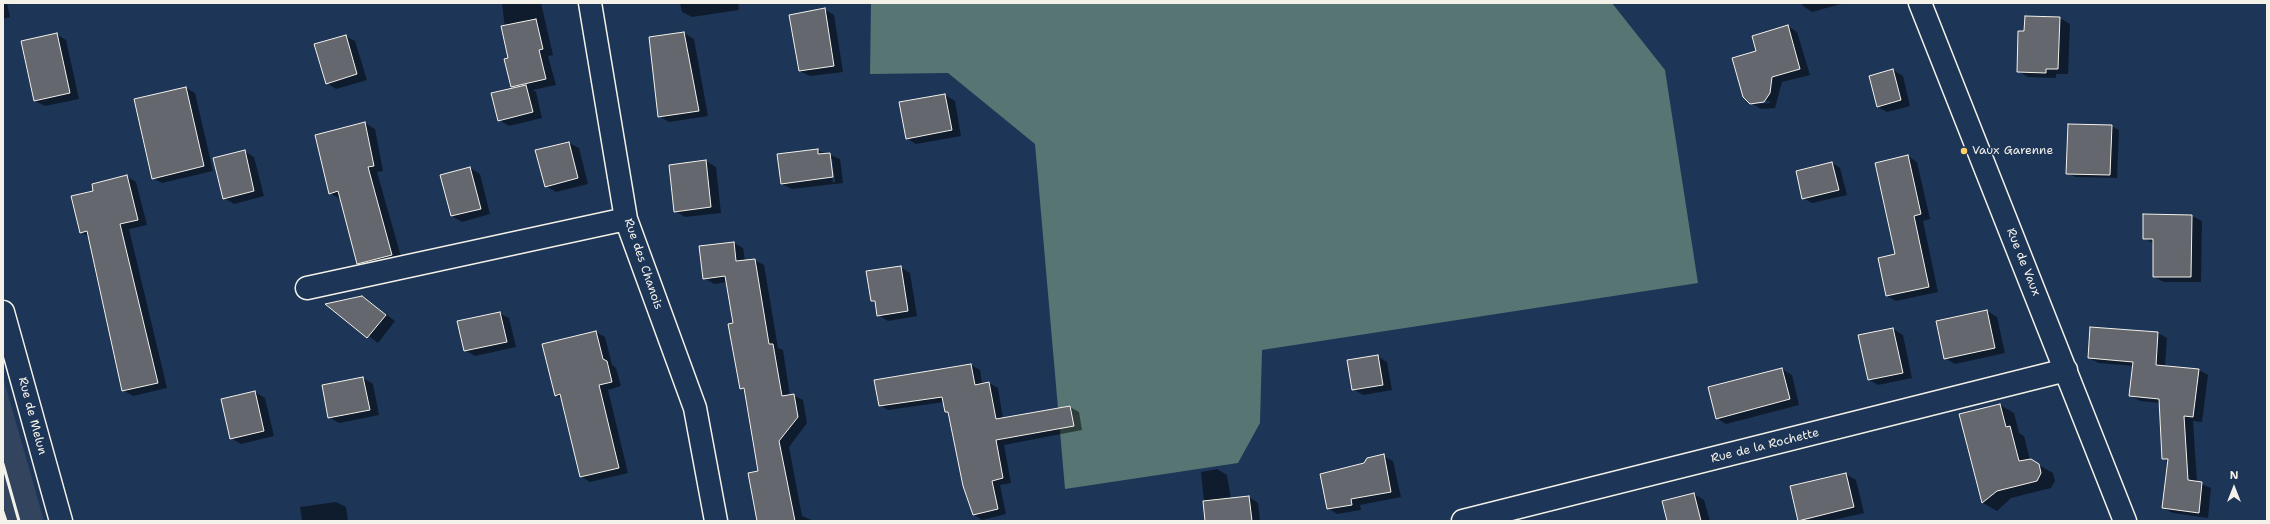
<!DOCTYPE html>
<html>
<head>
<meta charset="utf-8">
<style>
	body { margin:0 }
	#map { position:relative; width:2270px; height:524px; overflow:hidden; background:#1d3557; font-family:"Shantell Sans",sans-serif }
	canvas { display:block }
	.frame { position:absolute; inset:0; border:4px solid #f4f1e8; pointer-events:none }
	.north { position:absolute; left:2214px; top:468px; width:40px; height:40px; -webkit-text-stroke:3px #1d3557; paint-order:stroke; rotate:0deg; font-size:11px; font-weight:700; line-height:16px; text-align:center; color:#f4f1e8 }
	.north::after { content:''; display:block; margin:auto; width:14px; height:18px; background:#f4f1e8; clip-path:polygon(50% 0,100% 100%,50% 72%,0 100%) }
</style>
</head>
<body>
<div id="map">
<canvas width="2270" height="524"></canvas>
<div class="frame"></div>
<div class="north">N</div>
</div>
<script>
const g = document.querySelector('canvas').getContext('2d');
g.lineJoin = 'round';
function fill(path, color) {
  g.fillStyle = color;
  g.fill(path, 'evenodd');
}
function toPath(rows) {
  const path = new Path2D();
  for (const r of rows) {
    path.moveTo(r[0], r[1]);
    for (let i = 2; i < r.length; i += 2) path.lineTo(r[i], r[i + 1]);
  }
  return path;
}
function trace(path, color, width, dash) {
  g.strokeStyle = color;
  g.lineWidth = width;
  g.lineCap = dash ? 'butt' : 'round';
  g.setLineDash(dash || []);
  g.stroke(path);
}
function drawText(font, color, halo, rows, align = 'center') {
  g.font = font + ' "Shantell Sans",sans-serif';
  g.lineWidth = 3;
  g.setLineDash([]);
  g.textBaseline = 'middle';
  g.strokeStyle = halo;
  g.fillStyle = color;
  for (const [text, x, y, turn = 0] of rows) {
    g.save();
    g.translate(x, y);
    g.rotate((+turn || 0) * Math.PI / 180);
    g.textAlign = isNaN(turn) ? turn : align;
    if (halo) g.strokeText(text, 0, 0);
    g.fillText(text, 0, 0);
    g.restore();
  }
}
const built = toPath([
	[3,377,44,521,3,521]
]);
const green = toPath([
	[871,3,1612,3,1665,70,1698,283,1262,350,1260,423,1238,463,1065,489,1035,144,948,73,870,74]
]);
const shadow = toPath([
	[3,3,7,3,10,17,3,19],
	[502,3,541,3,553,55,548,56,556,85,533,90,536,92,542,118,509,126,499,120,515,88,512,86],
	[680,3,738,3,739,10,692,17,682,12],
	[1802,3,1844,3,1812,12,1803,6],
	[824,9,834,15,843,72,810,76,800,71],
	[2060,18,2070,24,2068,74,2056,74,2056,78,2028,77,2018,71,2025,32],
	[1788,26,1797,32,1810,75,1782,82,1775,108,1761,109,1753,104,1770,103,1769,101,1751,103,1757,52],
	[684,33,694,39,708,116,669,122,659,116],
	[56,34,66,40,79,99,45,106,35,101],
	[345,36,355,41,367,80,336,89,327,83],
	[1893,70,1903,76,1910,106,1887,112,1878,107],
	[186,88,195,93,213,171,162,183,153,178],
	[945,95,955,101,961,136,916,144,906,138],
	[365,123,375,129,383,171,377,172,402,260,368,269,358,263,340,199,330,193],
	[2111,126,2119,130,2117,178,2075,177,2068,173],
	[569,143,579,148,588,184,556,192,546,186],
	[817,150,840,159,843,183,792,189,782,184],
	[830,159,832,159,835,182,833,183],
	[244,151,254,157,264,196,234,204,224,198],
	[1908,156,1917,162,1930,219,1923,221,1938,292,1896,301,1887,296,1879,259,1896,255],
	[706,161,716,167,721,213,685,217,675,211],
	[1832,163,1840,168,1847,195,1812,203,1803,198],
	[470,168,480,174,490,214,462,222,452,216,442,176],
	[126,176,136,182,147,225,129,229,167,388,133,396,123,390,89,237,81,232,95,192],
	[2192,216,2202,221,2201,282,2164,282,2154,277,2154,244,2144,238],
	[734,243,743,248,745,261,754,260,764,265,778,348,783,350,790,396,793,395,803,400,807,423,789,447,802,516,814,521,770,521,745,391,740,388,727,282,714,284,704,278],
	[900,267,910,273,917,316,888,321,878,315,876,303,872,301],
	[362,297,395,321,378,343,327,305],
	[1987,311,1997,317,2005,353,1955,364,1945,358],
	[499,313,509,318,516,347,475,356,465,350],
	[2091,328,2158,333,2167,338,2165,367,2199,370,2208,375,2202,422,2193,421,2197,482,2211,488,2208,518,2173,513,2163,508,2168,462,2163,458,2160,403,2140,401,2130,395,2134,366,2099,363,2089,358],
	[1893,329,1903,335,1912,378,1878,385,1868,379],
	[596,332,605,337,612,365,616,368,621,386,608,390,628,473,590,482,580,476,562,399,555,395,543,345],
	[1377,356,1387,362,1392,390,1363,395,1353,389],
	[971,365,980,370,982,384,989,383,998,388,1003,419,1070,407,1079,412,1082,430,1004,445,1011,483,1000,485,1006,514,982,520,974,515,950,414,946,412,944,402,888,410,880,405,876,381],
	[1782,369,1792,375,1799,405,1726,424,1716,418],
	[363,378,373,384,379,415,339,423,329,417],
	[255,392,265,398,274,436,241,444,231,438],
	[2000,405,2014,413,2019,433,2024,436,2030,460,2053,473,2055,481,2051,488,2011,498,1997,511,1983,503,1960,415],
	[1383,456,1393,461,1401,497,1360,505,1361,510,1337,514,1328,508,1365,464],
	[1217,469,1227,475,1231,499,1249,497,1258,503,1260,521,1206,521,1201,472],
	[1846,474,1856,480,1864,513,1829,521,1799,520],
	[1694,494,1704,500,1710,521,1668,521],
	[336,502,346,507,348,521,302,521,300,507]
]);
const building = toPath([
	[825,8,834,66,799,71,789,15,825,8],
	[2025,16,2060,17,2058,69,2046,69,2046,73,2017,72,2018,31,2024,31,2025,16],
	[536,19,543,49,539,50,546,79,511,87,504,59,508,58,501,26,536,19],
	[1788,25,1800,69,1772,77,1770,93,1764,102,1750,104,1743,97,1732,58,1756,51,1752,36,1788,25],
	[684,32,699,111,658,117,649,37,684,32],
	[57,33,70,93,34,101,21,41,57,33],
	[346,35,357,74,326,84,314,44,346,35],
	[1893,69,1901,100,1877,107,1869,76,1893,69],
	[526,85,533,112,498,121,491,93,526,85],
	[186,87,204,166,152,179,134,99,186,87],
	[945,94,952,130,906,139,899,102,945,94],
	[365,122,374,166,368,167,392,255,357,264,338,191,329,194,315,135,365,122],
	[2068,124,2112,125,2110,175,2066,174,2068,124],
	[569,142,578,178,545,187,535,150,569,142],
	[818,149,818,154,830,153,833,177,781,184,777,154,818,149],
	[245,150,254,191,223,199,213,158,245,150],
	[1908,155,1921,214,1914,216,1929,287,1886,296,1878,258,1895,254,1875,163,1908,155],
	[706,160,711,207,674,212,669,165,706,160],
	[1832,162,1839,190,1802,199,1796,171,1832,162],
	[470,167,481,209,451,216,440,175,470,167],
	[127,175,138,220,120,224,158,383,122,391,87,231,80,233,71,196,93,191,92,184,127,175],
	[2143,214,2192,215,2191,277,2153,277,2153,239,2143,239,2143,214],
	[734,242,736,261,755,259,769,344,773,344,782,396,794,394,798,417,779,441,795,521,757,521,748,473,758,471,744,388,740,389,728,324,733,323,725,276,703,279,699,246,734,242],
	[901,266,908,311,877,316,875,301,871,301,866,271,901,266],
	[362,296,386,315,367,338,325,304,362,296],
	[1987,310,1995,348,1944,359,1936,321,1987,310],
	[500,312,507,342,464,351,457,321,500,312],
	[2090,327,2158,332,2156,365,2199,369,2193,417,2184,416,2188,480,2202,482,2199,513,2162,508,2168,459,2162,459,2159,399,2129,396,2133,362,2088,358,2090,327],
	[1893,328,1903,373,1868,380,1858,335,1893,328],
	[596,331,603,359,607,361,612,382,599,385,619,468,580,477,560,394,555,396,542,344,596,331],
	[1378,355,1383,385,1352,390,1347,360,1378,355],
	[971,364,975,385,989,382,996,419,1070,406,1074,426,996,440,1003,478,992,481,998,509,973,515,963,486,948,412,945,412,942,397,879,406,874,380,971,364],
	[1782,368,1790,399,1716,419,1708,387,1782,368],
	[363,377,370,410,328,418,322,385,363,377],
	[255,391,264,431,230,439,221,399,255,391],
	[2000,404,2006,427,2010,426,2019,461,2031,459,2039,464,2041,473,2037,481,1997,491,1982,503,1959,414,2000,404],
	[1384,454,1391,492,1351,499,1352,505,1327,509,1320,474,1364,463,1367,458,1384,454],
	[1846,473,1854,507,1798,521,1790,486,1846,473],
	[1694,493,1701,521,1667,521,1662,501,1694,493],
	[1249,496,1252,521,1205,521,1203,501,1249,496]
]);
const minor = toPath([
	[590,3,626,219,695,408,716,521],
	[1920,3,2125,521],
	[307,288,626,219],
	[3,312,61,521],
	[1463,521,2066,370]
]);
const rail = toPath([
	[3,464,19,521],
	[3,512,6,521]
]);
const markers = [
	[1964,151,4,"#ffd166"]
];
const poiNames = [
	["Vaux Garenne",1972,151]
];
const streetNames = [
	["Rue de Vaux",2023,262,68],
	["Rue des Chanois",643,264,71],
	["Rue de Melun",32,416,75],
	["Rue de la Rochette",1765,446,-14]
];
fill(built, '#33445e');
fill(green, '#567573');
fill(shadow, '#0007');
fill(building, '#65676e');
trace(building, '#f4f1e8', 1);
trace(minor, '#f4f1e8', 25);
trace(minor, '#1d3557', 22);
trace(rail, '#f4f1e8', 3);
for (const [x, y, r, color] of markers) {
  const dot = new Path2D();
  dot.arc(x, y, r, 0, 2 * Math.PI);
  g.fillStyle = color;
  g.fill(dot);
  trace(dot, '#1d3557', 1.5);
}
drawText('12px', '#f4f1e8', '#1d3557', poiNames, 'left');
drawText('12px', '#f4f1e8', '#1d3557', streetNames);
</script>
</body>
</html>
